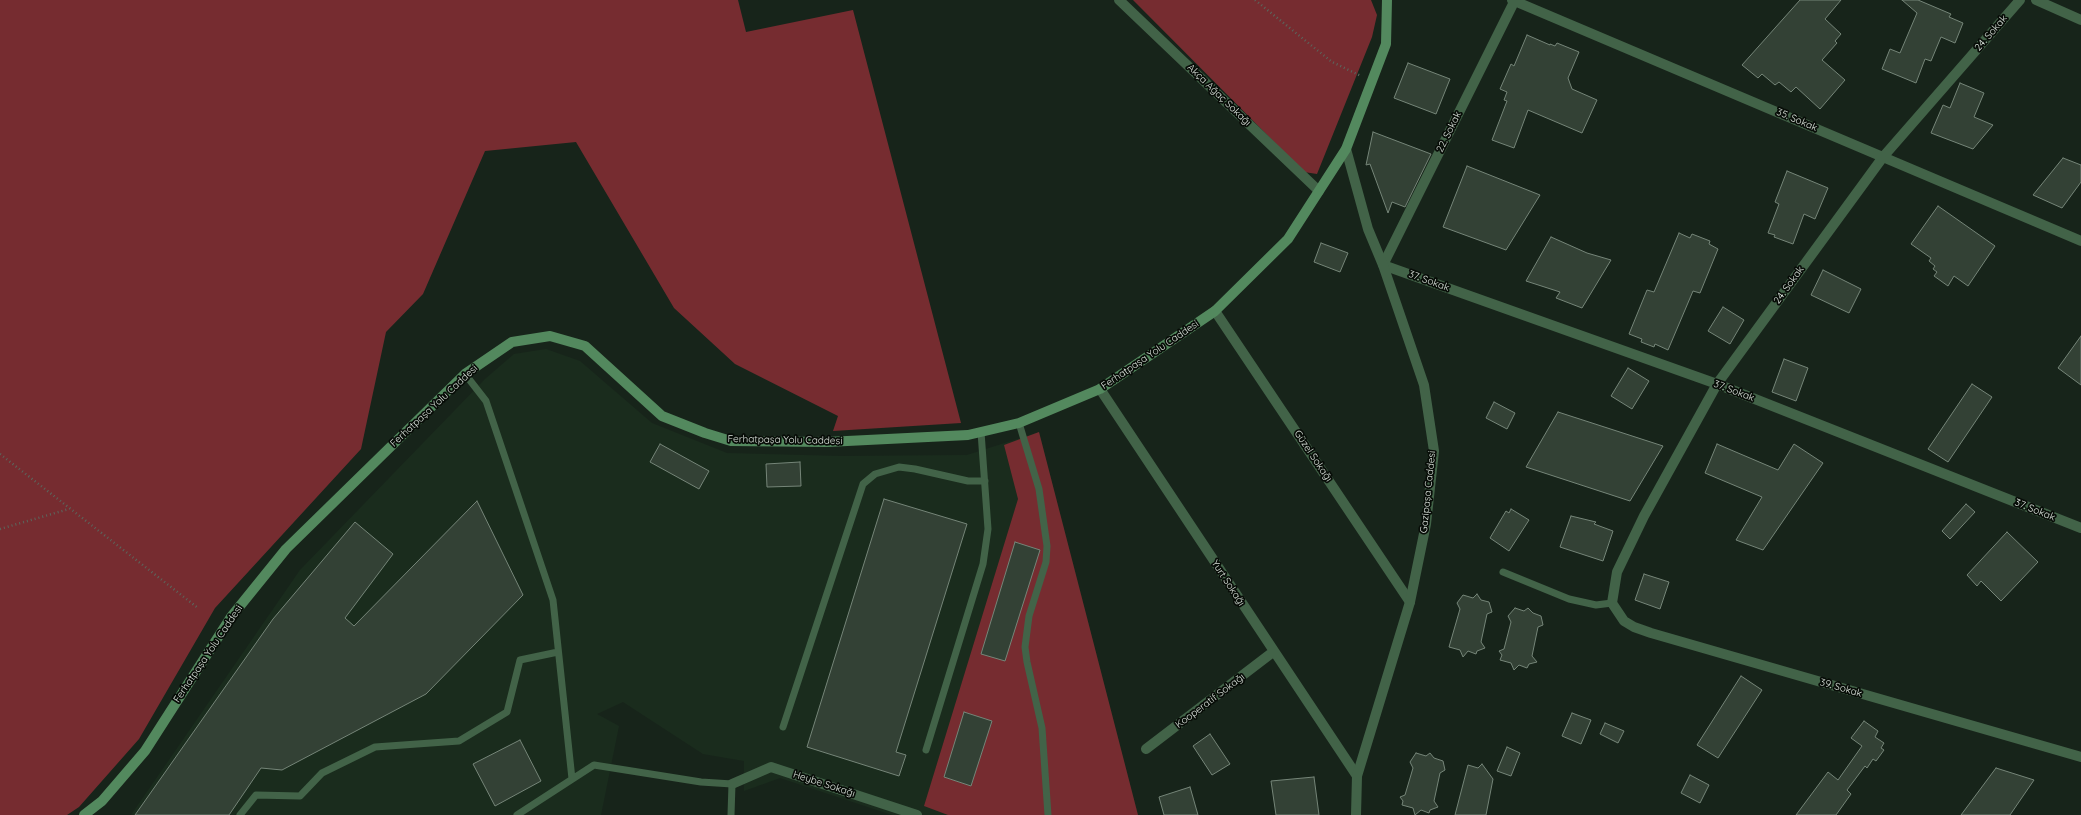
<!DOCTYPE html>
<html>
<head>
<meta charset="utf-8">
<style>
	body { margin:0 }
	canvas { display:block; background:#17241a }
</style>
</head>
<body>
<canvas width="2081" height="815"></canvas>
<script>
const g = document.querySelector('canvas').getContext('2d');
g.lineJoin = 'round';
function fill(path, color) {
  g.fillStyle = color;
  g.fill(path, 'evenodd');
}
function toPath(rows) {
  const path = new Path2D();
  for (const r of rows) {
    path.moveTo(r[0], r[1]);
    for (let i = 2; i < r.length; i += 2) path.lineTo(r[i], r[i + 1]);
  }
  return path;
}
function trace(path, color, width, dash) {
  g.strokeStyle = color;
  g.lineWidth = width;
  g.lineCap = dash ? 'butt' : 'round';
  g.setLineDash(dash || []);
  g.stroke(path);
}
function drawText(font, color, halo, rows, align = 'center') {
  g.font = font + ' Quicksand,sans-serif';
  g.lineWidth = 3.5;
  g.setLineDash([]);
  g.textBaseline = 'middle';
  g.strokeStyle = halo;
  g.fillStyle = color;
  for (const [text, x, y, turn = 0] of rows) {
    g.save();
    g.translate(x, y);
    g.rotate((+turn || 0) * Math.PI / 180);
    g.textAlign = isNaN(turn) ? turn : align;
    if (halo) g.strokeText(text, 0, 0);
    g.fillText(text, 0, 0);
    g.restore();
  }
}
const built = toPath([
	[546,349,580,361,652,423,727,453,841,456,967,455,1039,432,1138,815,892,815,780,778,744,791,744,761,703,754,623,702,597,714,619,726,601,815,131,815,300,570,485,379,514,354]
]);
const green = toPath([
	[0,0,738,0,746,32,853,10,961,423,833,431,838,416,735,364,674,308,576,142,485,151,423,294,386,332,361,449,215,608,139,739,79,807,67,815,0,815],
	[1133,0,1371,0,1377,15,1372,37,1317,174,1304,172],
	[1039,432,1138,815,948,815,924,806,1018,499,1004,445]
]);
const building = toPath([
	[1800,0,1841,0,1825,19,1841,34,1835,41,1837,43,1822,60,1845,80,1820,109,1796,87,1791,92,1779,82,1775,85,1762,74,1758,78,1742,65,1800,0],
	[1902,0,1918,0,1951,14,1949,17,1963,23,1955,43,1941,37,1931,61,1925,59,1916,83,1882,69,1890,49,1900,53,1917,13,1902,0],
	[1527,35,1550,45,1550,44,1555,46,1557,43,1579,52,1568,78,1572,89,1597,100,1582,133,1528,110,1514,148,1492,140,1507,101,1504,100,1507,92,1500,89,1511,64,1514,66,1527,35],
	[1408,63,1450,79,1436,114,1394,98,1408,63],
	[1960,83,1984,93,1974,117,1993,125,1973,149,1931,133,1943,105,1950,108,1960,83],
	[1373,132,1431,154,1405,207,1392,202,1388,213,1370,164,1366,165,1373,132],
	[2063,158,2081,165,2081,182,2062,208,2033,195,2063,158],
	[1467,166,1540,195,1506,250,1443,227,1467,166],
	[1787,171,1828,188,1815,219,1804,214,1793,244,1774,237,1775,235,1768,233,1779,204,1775,202,1787,171],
	[1938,206,1995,246,1968,286,1954,276,1948,286,1934,276,1937,272,1933,269,1935,266,1929,261,1931,258,1911,244,1938,206],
	[1679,233,1690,238,1692,234,1710,241,1709,244,1718,249,1700,293,1693,291,1668,350,1655,344,1654,347,1641,342,1642,339,1629,334,1647,290,1654,292,1679,233],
	[1551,237,1587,253,1611,260,1582,308,1556,298,1560,292,1526,281,1551,237],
	[1321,243,1348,253,1340,272,1314,262,1321,243],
	[1823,270,1861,289,1849,313,1811,295,1823,270],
	[1723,307,1744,320,1730,344,1708,331,1723,307],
	[2081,336,2081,385,2058,368,2081,336],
	[1784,359,1808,368,1796,401,1772,392,1784,359],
	[1628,368,1649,381,1632,409,1611,396,1628,368],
	[1972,384,1992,397,1948,462,1928,449,1972,384],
	[1494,402,1515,413,1507,429,1486,418,1494,402],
	[1558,412,1663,446,1630,501,1526,467,1558,412],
	[660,444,709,471,699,489,650,462,660,444],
	[1717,444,1778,470,1794,444,1823,463,1763,550,1736,540,1762,497,1705,473,1717,444],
	[800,462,801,486,767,487,766,464,800,462],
	[884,499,967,524,896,752,906,755,899,776,807,747,884,499],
	[477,501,523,595,426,694,282,770,261,768,229,815,135,815,273,619,355,522,393,554,345,618,354,626,477,501],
	[1966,504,1975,512,1950,539,1942,531,1966,504],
	[1511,509,1529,520,1509,551,1490,538,1506,511,1509,513,1511,509],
	[1571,516,1596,522,1594,524,1613,531,1603,561,1560,547,1571,516],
	[2007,532,2038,562,2001,601,1981,581,1977,586,1967,575,2007,532],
	[1015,542,1040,550,1005,661,981,654,1015,542],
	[1644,574,1669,582,1660,609,1635,600,1644,574],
	[1477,594,1481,600,1489,602,1492,612,1487,614,1481,642,1485,648,1477,651,1476,654,1468,651,1463,657,1460,650,1449,647,1460,609,1457,603,1463,595,1473,598,1477,594],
	[1515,608,1524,611,1528,608,1533,613,1541,616,1543,625,1538,627,1532,656,1537,662,1529,664,1527,668,1519,665,1514,670,1511,663,1500,660,1502,655,1499,651,1504,649,1511,622,1508,616,1515,608],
	[1741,676,1762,690,1718,758,1697,745,1741,676],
	[964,712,992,721,971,786,944,777,964,712],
	[1572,713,1591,720,1581,744,1562,736,1572,713],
	[1864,721,1878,731,1875,737,1884,743,1881,748,1884,750,1876,761,1873,759,1867,768,1865,766,1847,790,1851,794,1836,815,1796,815,1828,772,1838,780,1862,746,1851,738,1864,721],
	[1605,723,1624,731,1618,743,1600,734,1605,723],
	[1210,734,1230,764,1212,775,1193,746,1210,734],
	[520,740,541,781,495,806,473,764,520,740],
	[1507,747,1520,753,1511,776,1497,771,1507,747],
	[1416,753,1426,756,1430,753,1434,758,1443,761,1445,770,1440,773,1434,801,1438,807,1430,810,1429,813,1421,810,1415,815,1413,808,1402,805,1403,801,1400,797,1405,795,1413,768,1410,762,1416,753],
	[1482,764,1493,779,1486,815,1455,815,1468,765,1478,768,1482,764],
	[1996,768,2034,780,2010,815,1961,815,1996,768],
	[1690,775,1709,785,1700,803,1681,793,1690,775],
	[1314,777,1319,815,1276,815,1271,781,1314,777],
	[1190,787,1198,815,1164,815,1159,797,1190,787]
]);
const path = toPath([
	[1255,0,1332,62,1361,76],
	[0,454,198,608],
	[0,529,69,509]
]);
const service = toPath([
	[465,374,486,401,553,600,572,779],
	[1019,423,1039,489,1047,546,1046,562,1029,616,1025,647,1027,662,1042,728,1048,815],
	[1503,572,1569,599,1596,605,1612,603],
	[783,727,863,484,875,474,899,467,915,469,968,481,985,481],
	[926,750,983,564,988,529,981,432],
	[240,815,256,795,300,796,322,773,375,747,459,741,507,712,520,660,558,652],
	[517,815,594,765,701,782,732,784,731,815]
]);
const minor = toPath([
	[1119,0,1319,191],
	[1512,0,2081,241],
	[1515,0,1383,265,1717,384,2081,528],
	[2020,0,1883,157,1717,384,1644,516,1617,572,1612,603,1624,621,1634,627,1651,633,2081,757],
	[2036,0,2081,20],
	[1215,311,1410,602],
	[1100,389,1357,776],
	[1146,749,1273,652],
	[732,784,771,767,917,815]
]);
const tertiary = toPath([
	[1346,149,1368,229,1383,265,1424,385,1434,451,1426,524,1410,602,1357,776,1356,815]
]);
const secondary = toPath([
	[84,815,102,801,145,751,231,617,286,549,465,374,512,342,550,336,585,346,662,416,705,433,731,441,827,442,968,435,1019,423,1100,389,1215,311,1288,239,1346,149,1386,44,1387,0]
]);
const streetNames = [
	["24. Sokak",1991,33,-49],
	["Akça Ağaç Sokağı",1219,95,44],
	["35. Sokak",1797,120,23],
	["22. Sokak",1449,132,-64],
	["37. Sokak",1429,281,20],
	["24. Sokak",1789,285,-54],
	["Ferhatpaşa Yolu Caddesi",1150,355,-34],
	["37. Sokak",1734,391,21],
	["Ferhatpaşa Yolu Caddesi",434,406,-43],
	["Ferhatpaşa Yolu Caddesi",785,440,1],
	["Güzel Sokağı",1313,456,56],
	["Gazipaşa Caddesi",1428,492,-84],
	["37. Sokak",2035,510,22],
	["Yurt Sokağı",1228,583,57],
	["Ferhatpaşa Yolu Caddesi",208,654,-56],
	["39. Sokak",1841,688,16],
	["Kooperatif Sokağı",1210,701,-37],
	["Heybe Sokağı",824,784,18]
];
fill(built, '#1a2c1d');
fill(green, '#762c30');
fill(building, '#334135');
trace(building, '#758578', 1);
trace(path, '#5b665d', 2.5, [1, 3]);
trace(service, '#426348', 7);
trace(minor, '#426348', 10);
trace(tertiary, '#426348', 10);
trace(secondary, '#53895e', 10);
drawText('10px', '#dae2db', '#070c07', streetNames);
</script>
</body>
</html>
